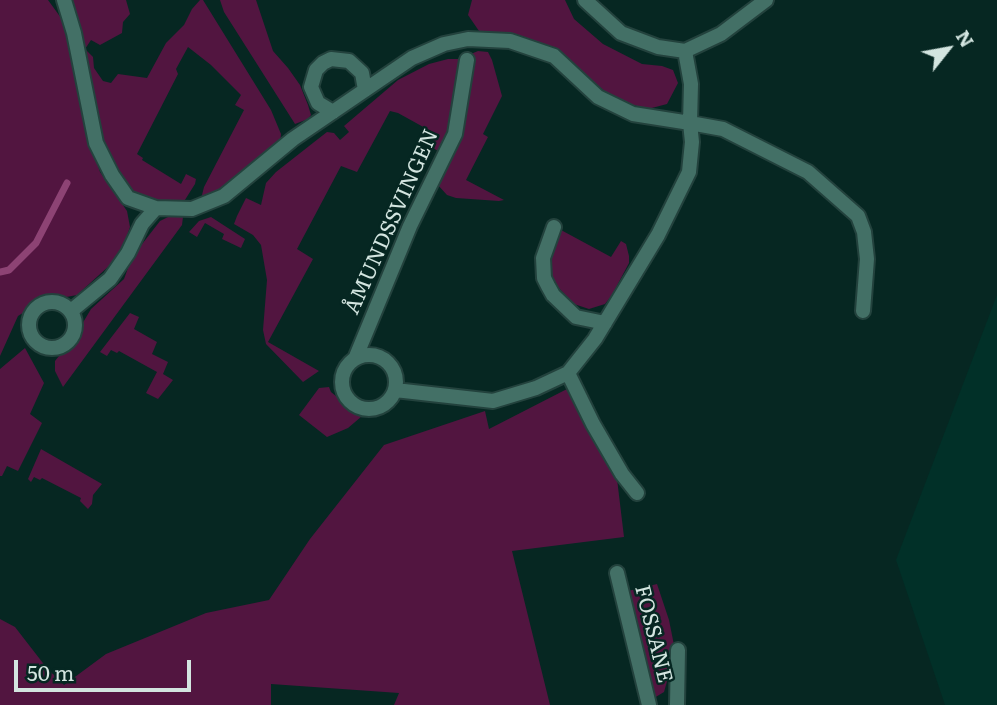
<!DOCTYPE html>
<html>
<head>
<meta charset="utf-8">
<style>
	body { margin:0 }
	#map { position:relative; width:997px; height:705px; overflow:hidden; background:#062722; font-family:Literata,serif }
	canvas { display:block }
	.north { position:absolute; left:913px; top:14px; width:70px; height:70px; -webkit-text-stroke:5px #062722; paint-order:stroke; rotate:59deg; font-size:19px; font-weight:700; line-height:28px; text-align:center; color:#d3e5e0 }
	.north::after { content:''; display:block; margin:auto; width:24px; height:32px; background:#d3e5e0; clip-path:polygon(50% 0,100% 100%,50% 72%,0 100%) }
	.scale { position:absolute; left:14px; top:660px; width:177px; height:32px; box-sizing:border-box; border:4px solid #d3e5e0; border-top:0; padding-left:9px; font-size:21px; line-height:24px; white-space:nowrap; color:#d3e5e0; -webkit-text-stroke:5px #062722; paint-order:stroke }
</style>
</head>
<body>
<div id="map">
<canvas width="997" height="705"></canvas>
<div class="north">N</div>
<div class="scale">50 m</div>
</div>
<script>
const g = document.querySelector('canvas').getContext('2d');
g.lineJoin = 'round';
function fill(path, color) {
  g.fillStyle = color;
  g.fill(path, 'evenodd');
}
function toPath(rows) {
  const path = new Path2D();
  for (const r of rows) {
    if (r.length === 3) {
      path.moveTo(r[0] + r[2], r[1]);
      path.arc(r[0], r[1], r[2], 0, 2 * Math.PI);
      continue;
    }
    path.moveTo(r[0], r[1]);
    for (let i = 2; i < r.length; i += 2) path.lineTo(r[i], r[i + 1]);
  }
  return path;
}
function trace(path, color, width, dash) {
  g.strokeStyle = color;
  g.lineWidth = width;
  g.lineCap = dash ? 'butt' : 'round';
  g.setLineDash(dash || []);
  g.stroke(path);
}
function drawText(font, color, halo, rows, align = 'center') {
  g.font = font + ' Literata,serif';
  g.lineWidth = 5;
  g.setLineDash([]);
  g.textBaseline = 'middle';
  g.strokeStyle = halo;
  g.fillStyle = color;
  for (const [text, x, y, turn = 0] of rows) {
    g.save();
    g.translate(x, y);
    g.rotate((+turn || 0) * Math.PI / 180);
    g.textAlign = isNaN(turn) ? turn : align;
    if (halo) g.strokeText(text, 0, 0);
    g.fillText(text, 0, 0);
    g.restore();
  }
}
const built = toPath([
	[997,295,997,705,945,705,896,560]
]);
const green = toPath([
	[0,0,48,0,64,22,84,121,100,172,127,211,130,227,120,256,77,295,40,302,18,316,0,356],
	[71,0,126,0,130,14,123,22,122,33,100,45,91,40,85,49,93,57,94,68,103,81,111,83,118,74,147,78,166,43,184,25,192,9,200,0,203,0,271,110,281,134,280,144,214,194,201,199,204,187,244,110,235,105,241,95,211,65,188,47,176,69,178,74,137,154,143,158,142,160,181,184,186,174,196,179,195,184,183,203,167,204,146,199,133,191,120,178,103,142,93,104,80,26],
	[220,0,256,0,273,51,288,68,300,85,308,105,311,115,308,119,295,124,224,12],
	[472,0,565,0,574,19,603,44,642,64,662,66,673,70,678,83,667,104,648,109,615,100,561,54,543,44,519,35,479,31,468,15],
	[478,51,488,52,492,60,502,96,483,134,488,137,466,180,504,200,499,201,456,198,447,195,437,184,462,133,471,54],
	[448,59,460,59,447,141,441,153,430,146,436,134,398,113,390,111,357,172,341,166,297,249,313,259,268,342,319,371,303,382,266,344,263,330,267,280,261,245,253,235,234,224,237,216,246,198,261,205,266,183,276,172,318,139,327,132,334,133,340,140,349,132,344,126,398,80,429,64],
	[168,217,183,217,182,225,63,387,55,371,55,361,75,336,91,309,124,279,132,257,160,221],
	[211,217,245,239,241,248,222,239,224,234,205,223,197,237,189,232,199,221],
	[561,230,611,257,621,241,626,244,629,256,629,263,612,295,605,304,589,309,574,304,554,283,550,275,551,257],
	[130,313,139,317,134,329,157,342,152,354,168,362,163,374,173,380,158,399,146,393,157,372,119,351,117,353,111,350,107,356,100,352],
	[25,348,44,383,30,414,42,423,18,471,7,466,2,476,0,476,0,369],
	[329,387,331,392,348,406,368,411,348,428,327,437,299,415,319,388],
	[567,389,615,462,624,537,512,551,550,705,394,705,399,693,271,684,271,705,0,705,0,619,15,627,46,667,64,685,106,654,206,613,269,600,310,539,384,445,485,411,489,429],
	[41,449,102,484,93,495,92,504,88,509,80,501,81,498,42,478,40,480,34,477,31,482,28,479],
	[657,584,669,620,674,645,674,657,664,692,654,698,628,591]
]);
const stream = toPath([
	[0,272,9,270,36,243,67,183]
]);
const street = toPath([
	[64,0,74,33,96,143,112,175,128,198,156,208,192,209,224,196,293,139,412,58,444,44,468,39,510,41,554,56,598,97,633,114,690,123,691,84,685,51],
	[585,0,621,33,658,47,685,51,721,34,766,0],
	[333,112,318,103,311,87,316,70,323,63,331,59,349,61,362,73,365,90],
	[554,227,543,258,544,278,548,286,553,295,576,317,605,323],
	[52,325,23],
	[71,311,110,279,128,253,142,224,156,208],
	[369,382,27],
	[355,359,410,226,455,134,467,60],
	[568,373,593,424,622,474,637,493],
	[395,390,493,401,536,388,568,373,595,339,658,235,689,172,692,142,690,123,723,129,808,172,858,216,864,232,867,259,863,311],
	[617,573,649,705],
	[677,705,678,650]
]);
const streetNames = [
	["ÅMUNDSSVINGEN",392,222,-66],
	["FOSSANE",653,634,76]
];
fill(built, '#013028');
fill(green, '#521540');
trace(stream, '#8d4374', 7);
trace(street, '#23423d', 18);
trace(street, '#437066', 14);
drawText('21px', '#d3e5e0', '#062722', streetNames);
</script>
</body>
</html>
